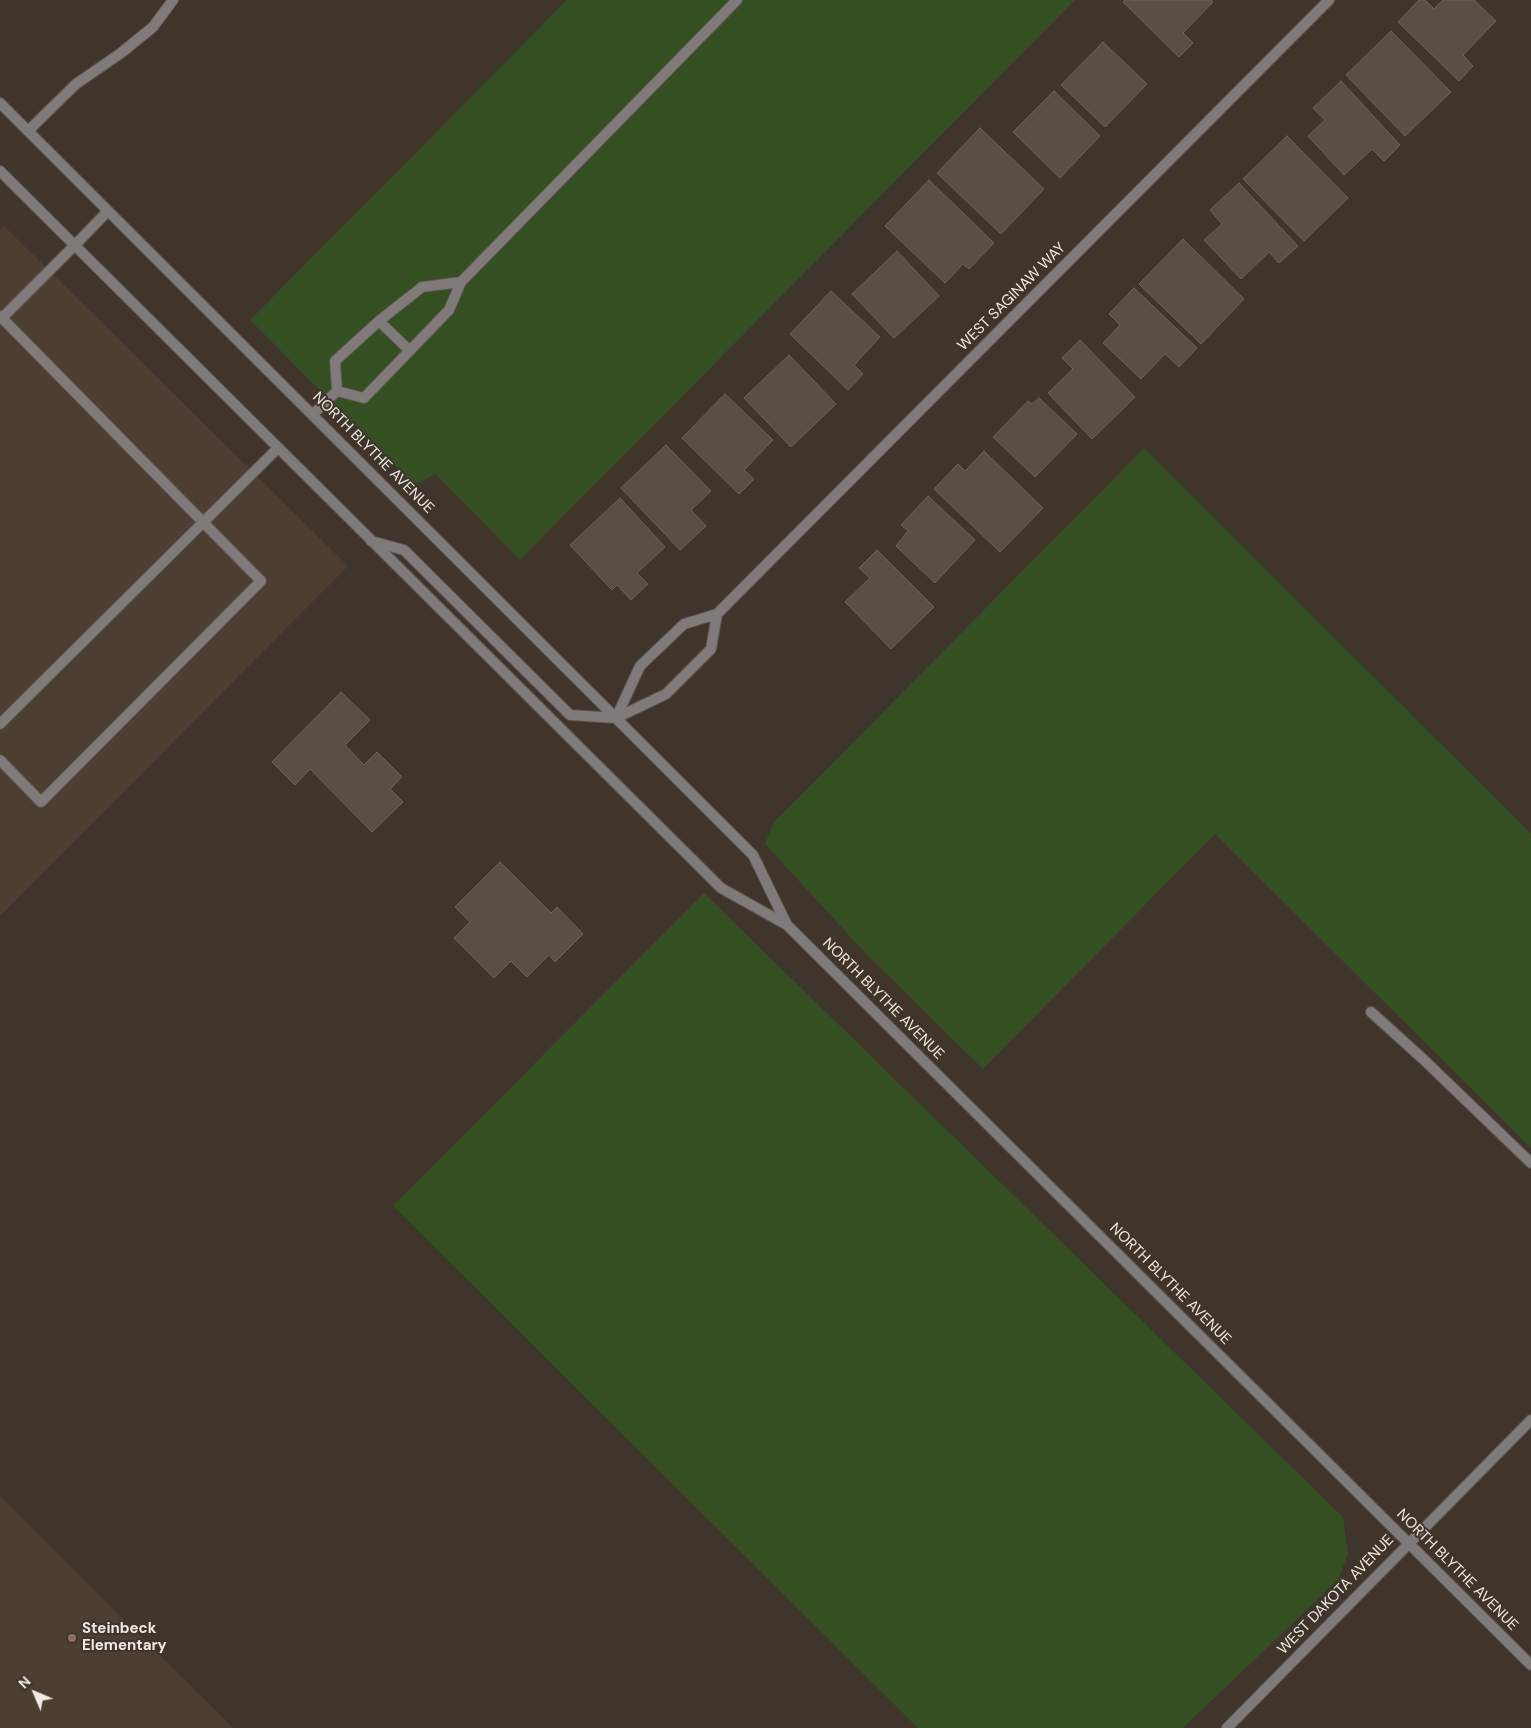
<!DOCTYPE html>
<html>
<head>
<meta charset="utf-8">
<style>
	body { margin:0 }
	#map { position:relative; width:1531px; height:1728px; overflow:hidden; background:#3f352c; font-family:"DM Sans",sans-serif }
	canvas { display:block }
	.north { position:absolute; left:10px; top:1668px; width:50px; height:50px; -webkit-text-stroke:4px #3f352c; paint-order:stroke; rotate:315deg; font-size:14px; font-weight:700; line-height:20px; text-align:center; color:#f0e9e4 }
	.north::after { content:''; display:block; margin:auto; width:18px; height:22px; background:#f0e9e4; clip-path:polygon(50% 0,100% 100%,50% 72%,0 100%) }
</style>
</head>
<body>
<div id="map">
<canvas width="1531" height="1728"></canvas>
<div class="north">N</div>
</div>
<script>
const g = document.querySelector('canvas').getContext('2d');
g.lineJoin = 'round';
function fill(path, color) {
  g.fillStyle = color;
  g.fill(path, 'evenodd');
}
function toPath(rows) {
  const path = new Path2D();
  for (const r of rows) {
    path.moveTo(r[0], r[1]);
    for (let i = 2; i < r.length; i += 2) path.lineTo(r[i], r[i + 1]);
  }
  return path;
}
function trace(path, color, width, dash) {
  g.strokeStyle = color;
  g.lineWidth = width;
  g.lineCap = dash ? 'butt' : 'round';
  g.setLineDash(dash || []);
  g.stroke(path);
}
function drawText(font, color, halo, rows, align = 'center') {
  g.font = font + ' "DM Sans",sans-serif';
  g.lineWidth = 4;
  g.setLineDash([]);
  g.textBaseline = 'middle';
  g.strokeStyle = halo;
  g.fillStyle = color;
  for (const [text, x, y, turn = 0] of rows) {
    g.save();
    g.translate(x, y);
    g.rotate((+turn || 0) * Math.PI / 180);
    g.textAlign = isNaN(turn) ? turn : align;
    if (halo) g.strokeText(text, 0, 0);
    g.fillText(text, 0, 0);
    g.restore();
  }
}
const built = toPath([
	[4,226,348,566,0,916,0,230],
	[0,1496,233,1728,0,1728]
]);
const green = toPath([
	[567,0,1075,0,520,560,435,474,414,485,250,320],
	[1144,448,1531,834,1531,1148,1215,834,983,1069,868,956,765,844,774,822,790,806],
	[704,893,1343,1517,1348,1553,1338,1580,1183,1728,918,1728,393,1206]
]);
const building = toPath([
	[1125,0,1211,0,1213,2,1183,33,1193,43,1179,57,1123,2,1125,0],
	[1419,0,1425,0,1434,9,1443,0,1474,0,1496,21,1463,55,1473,66,1459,81,1398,22,1419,0],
	[1391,31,1451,92,1405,136,1346,75,1391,31],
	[1103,42,1147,84,1105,127,1061,85,1103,42],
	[1341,81,1400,145,1384,161,1372,149,1344,175,1308,136,1325,120,1313,108,1341,81],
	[1054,91,1100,136,1060,178,1013,132,1054,91],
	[980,128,1044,189,1001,234,937,173,980,128],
	[1287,136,1348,198,1304,241,1243,179,1287,136],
	[929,180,994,243,969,269,963,264,945,283,885,226,929,180],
	[1239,183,1298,246,1279,263,1269,252,1241,279,1204,240,1222,224,1210,210,1239,183],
	[1183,239,1244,299,1201,344,1139,284,1183,239],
	[897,251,939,296,894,338,852,294,897,251],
	[1134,288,1197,348,1179,367,1165,354,1141,379,1103,343,1120,325,1109,314,1134,288],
	[831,291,880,337,854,365,863,374,848,390,790,334,831,291],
	[1080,340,1135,397,1092,439,1048,393,1073,369,1062,358,1080,340],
	[789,355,836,404,791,447,744,398,789,355],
	[725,394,773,440,744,470,754,479,739,494,682,438,725,394],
	[1039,398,1077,434,1035,477,993,437,1028,401,1032,404,1039,398],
	[666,445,711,491,691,510,706,526,680,550,621,488,666,445],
	[984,451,1043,508,1000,552,934,489,958,464,965,471,984,451],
	[928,496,975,540,935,583,896,546,908,531,901,525,928,496],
	[620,498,665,547,637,573,648,584,631,600,617,585,612,590,570,545,620,498],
	[877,550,934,607,891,649,845,602,870,578,859,568,877,550],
	[341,692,370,720,345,745,364,765,377,752,402,777,390,789,403,802,372,832,310,769,295,785,272,762,341,692],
	[500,862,551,913,557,907,583,934,555,962,549,955,527,977,511,961,494,978,454,938,470,922,455,907,500,862]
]);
const service = toPath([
	[0,316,261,581,41,802,0,760],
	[2,318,74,246],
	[379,321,410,351],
	[337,391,364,398,449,310,461,282,737,0],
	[313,414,337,391,335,361,379,321,422,287,461,282],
	[0,724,278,448],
	[1371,1012,1423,1059,1531,1163]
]);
const minor = toPath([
	[28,131,76,84,121,53,153,27,173,0],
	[74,246,107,212],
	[371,541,404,550,570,715,616,718,666,694,711,649,717,614],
	[616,718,640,666,684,624,717,614,1329,0]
]);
const tertiary = toPath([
	[0,103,753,855,787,925],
	[0,171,721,888,787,925,1531,1665],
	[1227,1728,1531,1420]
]);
const markers = [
	[72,1638,5,"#8d6e63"]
];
const streetNames = [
	["WEST SAGINAW WAY",1012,297,-45],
	["NORTH BLYTHE AVENUE",373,453,45],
	["NORTH BLYTHE AVENUE",883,999,45],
	["NORTH BLYTHE AVENUE",1170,1284,45],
	["NORTH BLYTHE AVENUE",1457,1570,45],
	["WEST DAKOTA AVENUE",1336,1595,-46]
];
const poiNames = [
	["Steinbeck",82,1629],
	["Elementary",82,1646]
];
fill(built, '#4d3e32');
fill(green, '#344f22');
fill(building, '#594f45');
trace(building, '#6e6359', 1);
trace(service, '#5b5249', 12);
trace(minor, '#5b5249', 12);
trace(tertiary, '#5b5249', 12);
trace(service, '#817a7b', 10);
trace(minor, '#817a7b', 10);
trace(tertiary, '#817a7b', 10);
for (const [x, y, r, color] of markers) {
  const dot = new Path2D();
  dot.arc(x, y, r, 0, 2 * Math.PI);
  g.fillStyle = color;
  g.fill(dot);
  trace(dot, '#3f352c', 2);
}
drawText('15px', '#f0e9e4', '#3f352c', streetNames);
drawText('bold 15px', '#f0e9e4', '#3f352c', poiNames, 'left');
</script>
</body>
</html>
